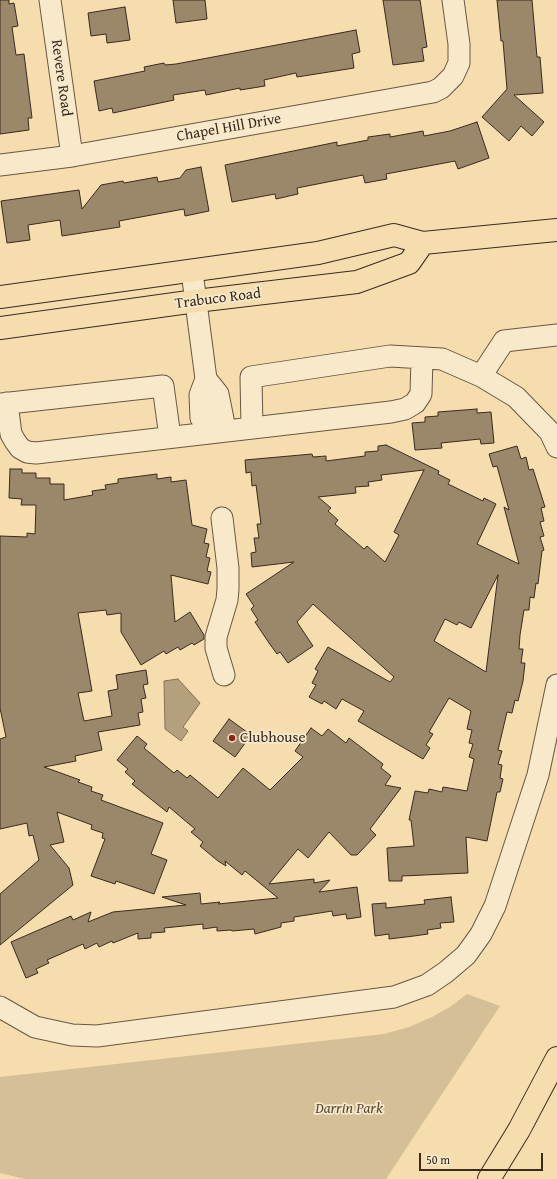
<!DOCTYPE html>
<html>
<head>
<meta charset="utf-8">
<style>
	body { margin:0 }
	#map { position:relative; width:557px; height:1179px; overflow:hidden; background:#f5ddae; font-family:"Gentium Book Plus",serif }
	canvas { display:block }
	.scale { position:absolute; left:419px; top:1153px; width:124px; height:18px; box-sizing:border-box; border:2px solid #3a2a20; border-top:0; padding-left:5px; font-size:12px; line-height:14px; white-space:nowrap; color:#3a2a20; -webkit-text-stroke:3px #f8e9ca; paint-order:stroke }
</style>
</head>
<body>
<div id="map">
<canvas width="557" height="1179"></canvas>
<div class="scale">50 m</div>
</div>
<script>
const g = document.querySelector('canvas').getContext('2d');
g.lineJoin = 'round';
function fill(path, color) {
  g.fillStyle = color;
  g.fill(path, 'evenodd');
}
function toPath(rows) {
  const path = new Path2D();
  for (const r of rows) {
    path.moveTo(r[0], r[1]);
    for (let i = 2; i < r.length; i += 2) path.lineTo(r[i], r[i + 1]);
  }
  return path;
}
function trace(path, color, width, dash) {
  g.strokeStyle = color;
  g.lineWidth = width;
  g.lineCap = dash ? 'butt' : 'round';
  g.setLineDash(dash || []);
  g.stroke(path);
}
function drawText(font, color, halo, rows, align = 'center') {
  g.font = font + ' "Gentium Book Plus",serif';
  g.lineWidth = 3.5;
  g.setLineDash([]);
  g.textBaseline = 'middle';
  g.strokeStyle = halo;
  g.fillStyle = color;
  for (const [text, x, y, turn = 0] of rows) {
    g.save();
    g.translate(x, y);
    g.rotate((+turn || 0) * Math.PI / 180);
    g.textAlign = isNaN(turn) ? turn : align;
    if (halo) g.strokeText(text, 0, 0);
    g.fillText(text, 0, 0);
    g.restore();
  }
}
const green = toPath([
	[467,994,500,1006,386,1179,25,1179,0,1173,0,1077,384,1034,409,1027,432,1017,450,1007]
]);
const water = toPath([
	[178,679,200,703,183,727,188,731,181,741,165,729,164,681,178,679]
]);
const building = toPath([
	[0,0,9,0,9,4,14,3,18,26,12,27,16,55,24,54,32,118,28,118,29,130,0,134,0,0],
	[173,0,205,0,207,19,176,23,173,0],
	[383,0,420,0,427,47,422,48,424,61,393,65,383,0],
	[497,0,532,0,537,57,540,57,543,93,514,95,544,122,532,136,521,126,509,141,482,117,507,89,503,41,501,41,497,0],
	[125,7,130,40,107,43,106,34,91,36,88,13,125,7],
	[356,30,360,52,352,54,354,68,297,77,296,73,264,80,265,86,240,90,240,88,206,95,205,90,173,95,174,100,113,113,112,108,99,111,94,81,145,71,144,67,164,63,165,65,176,64,356,30],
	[477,122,489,158,458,169,455,161,386,174,387,179,365,183,363,175,297,188,298,194,276,199,275,194,232,202,225,165,337,142,337,146,368,140,368,137,390,134,390,137,423,131,424,136,450,131,477,122],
	[201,167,209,211,185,216,184,209,119,221,120,227,62,236,60,220,28,225,30,240,7,243,1,201,79,190,82,209,101,185,123,181,124,183,157,177,158,182,180,178,186,170,201,167],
	[477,409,477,413,491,412,494,443,481,444,480,439,441,443,442,448,415,450,412,423,425,422,425,417,438,416,438,412,477,409],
	[386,445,439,471,438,474,450,480,448,484,483,501,484,498,496,504,477,544,519,564,504,507,509,510,497,466,493,467,489,454,517,446,521,459,526,457,529,470,533,469,545,507,541,508,544,521,540,522,544,536,540,537,544,550,542,551,538,584,536,583,534,598,530,597,529,610,524,610,520,635,519,649,523,649,521,663,525,663,523,681,518,701,515,700,512,713,507,712,498,750,502,751,498,764,502,765,500,778,503,779,500,792,497,792,487,841,466,837,468,873,402,876,402,881,389,881,387,848,414,846,411,820,409,820,415,791,428,793,429,789,442,792,443,787,467,791,474,759,469,757,473,744,469,743,472,730,467,729,471,711,449,698,429,732,433,734,426,745,430,748,423,759,358,721,364,711,342,699,336,709,324,701,322,704,309,697,316,685,312,683,318,671,315,669,328,647,390,682,394,677,313,604,297,622,313,646,288,663,280,652,277,654,269,643,255,622,258,620,251,609,254,606,246,594,294,562,252,567,251,553,256,552,254,538,259,538,257,524,261,524,256,485,252,486,251,472,246,473,245,460,312,454,313,457,326,456,326,461,365,456,365,452,378,451,378,446,386,445],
	[424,470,394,532,399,535,385,562,367,546,364,549,335,524,338,520,328,511,331,508,318,497,356,493,355,487,369,486,368,482,382,480,381,475,424,470],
	[498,575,486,672,434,641,445,619,457,625,459,622,471,628,498,575],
	[10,469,22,469,22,473,36,473,36,478,50,478,50,484,64,484,64,500,93,495,92,491,106,489,105,485,118,483,118,479,157,474,157,479,171,477,171,482,186,480,192,525,207,529,204,543,209,544,206,557,210,558,207,571,211,572,208,584,171,575,175,622,190,612,204,635,204,639,194,645,192,643,180,650,178,647,166,654,164,651,141,665,121,632,121,613,107,615,106,610,78,613,92,691,78,693,84,721,112,716,108,691,118,689,116,675,146,670,148,684,143,685,146,698,141,699,143,712,138,713,140,725,98,732,102,750,75,756,76,761,44,767,80,780,78,782,92,787,91,791,103,795,101,800,163,823,151,854,167,860,154,894,116,881,115,884,91,876,105,839,102,838,103,833,91,829,92,825,57,812,64,842,50,845,69,868,73,885,0,945,0,894,39,860,33,835,29,836,27,823,0,829,0,739,6,737,0,708,0,536,27,537,27,533,35,534,36,505,21,505,22,499,9,498,10,469],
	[229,719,251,735,235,757,213,741,229,719],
	[311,728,322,736,328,729,346,743,349,738,383,764,381,768,391,776,385,785,401,788,370,829,376,835,357,855,351,855,329,832,308,858,298,849,269,884,314,879,314,883,330,880,319,892,357,887,361,917,347,919,346,914,333,916,332,911,307,915,294,917,294,921,281,923,281,927,255,934,254,929,232,931,231,930,217,931,217,927,203,929,203,924,164,928,165,932,151,933,151,938,138,939,138,933,113,943,112,941,99,947,97,943,85,949,83,944,47,960,49,963,36,969,38,973,26,978,11,942,71,916,73,920,91,912,88,922,113,912,186,905,162,897,200,893,201,904,220,902,218,904,278,898,245,871,242,875,225,861,226,866,218,861,200,846,203,842,191,832,195,829,169,807,167,812,132,784,135,781,125,772,128,769,117,760,137,736,147,744,144,748,174,773,177,770,187,778,190,775,218,798,243,768,270,790,303,757,295,751,311,728],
	[451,897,454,922,440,923,441,928,427,930,428,934,414,936,389,939,389,934,375,936,372,904,386,903,386,908,425,904,424,900,451,897]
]);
const minor = toPath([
	[50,0,72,156],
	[0,165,72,156,433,92,441,88,453,76,459,63,459,44,453,0],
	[192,272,206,379,218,394,223,419,213,432,201,418,200,395,206,379],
	[481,376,504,341,557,335],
	[7,403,11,434,15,441,20,448,27,452,36,453,391,412,405,409,415,403,421,394,422,358],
	[0,404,163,386,170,437],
	[252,428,251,377,390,356,442,359,481,376,516,397,550,432,557,447],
	[222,518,228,568,228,589,227,600,216,637,216,648,224,675],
	[0,1007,35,1027,72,1035,97,1036,394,997,427,985,446,972,466,955,481,934,495,906,538,775,557,685]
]);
const major = toPath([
	[0,297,318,253,394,235,423,243,557,230],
	[0,328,196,301,357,282,409,263,423,243],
	[489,1179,519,1130,557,1058]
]);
const markers = [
	[232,738,4,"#8f2418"]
];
const streetNames = [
	["Revere Road",61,78,82],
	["Chapel Hill Drive",229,128,-10],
	["Trabuco Road",218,299,-7]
];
const poiNames = [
	["Clubhouse",240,738]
];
const parkNames = [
	["Darrin Park",349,1109]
];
fill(green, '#d5bf96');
fill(water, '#b5a07e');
trace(water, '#847158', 1);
fill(building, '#9b876a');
trace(building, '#3a2a20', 1);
trace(minor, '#695744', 23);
trace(major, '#3a2a20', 24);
trace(minor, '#f8e9ca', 21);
trace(major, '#f5ddae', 22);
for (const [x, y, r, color] of markers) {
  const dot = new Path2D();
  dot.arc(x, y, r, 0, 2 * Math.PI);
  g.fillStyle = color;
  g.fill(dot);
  trace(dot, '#f8e9ca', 1.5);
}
drawText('15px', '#3a2a20', '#f8e9ca', streetNames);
drawText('15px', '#3a2a20', '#f8e9ca', poiNames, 'left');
drawText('italic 15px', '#594838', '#f8e9ca', parkNames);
</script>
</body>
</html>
